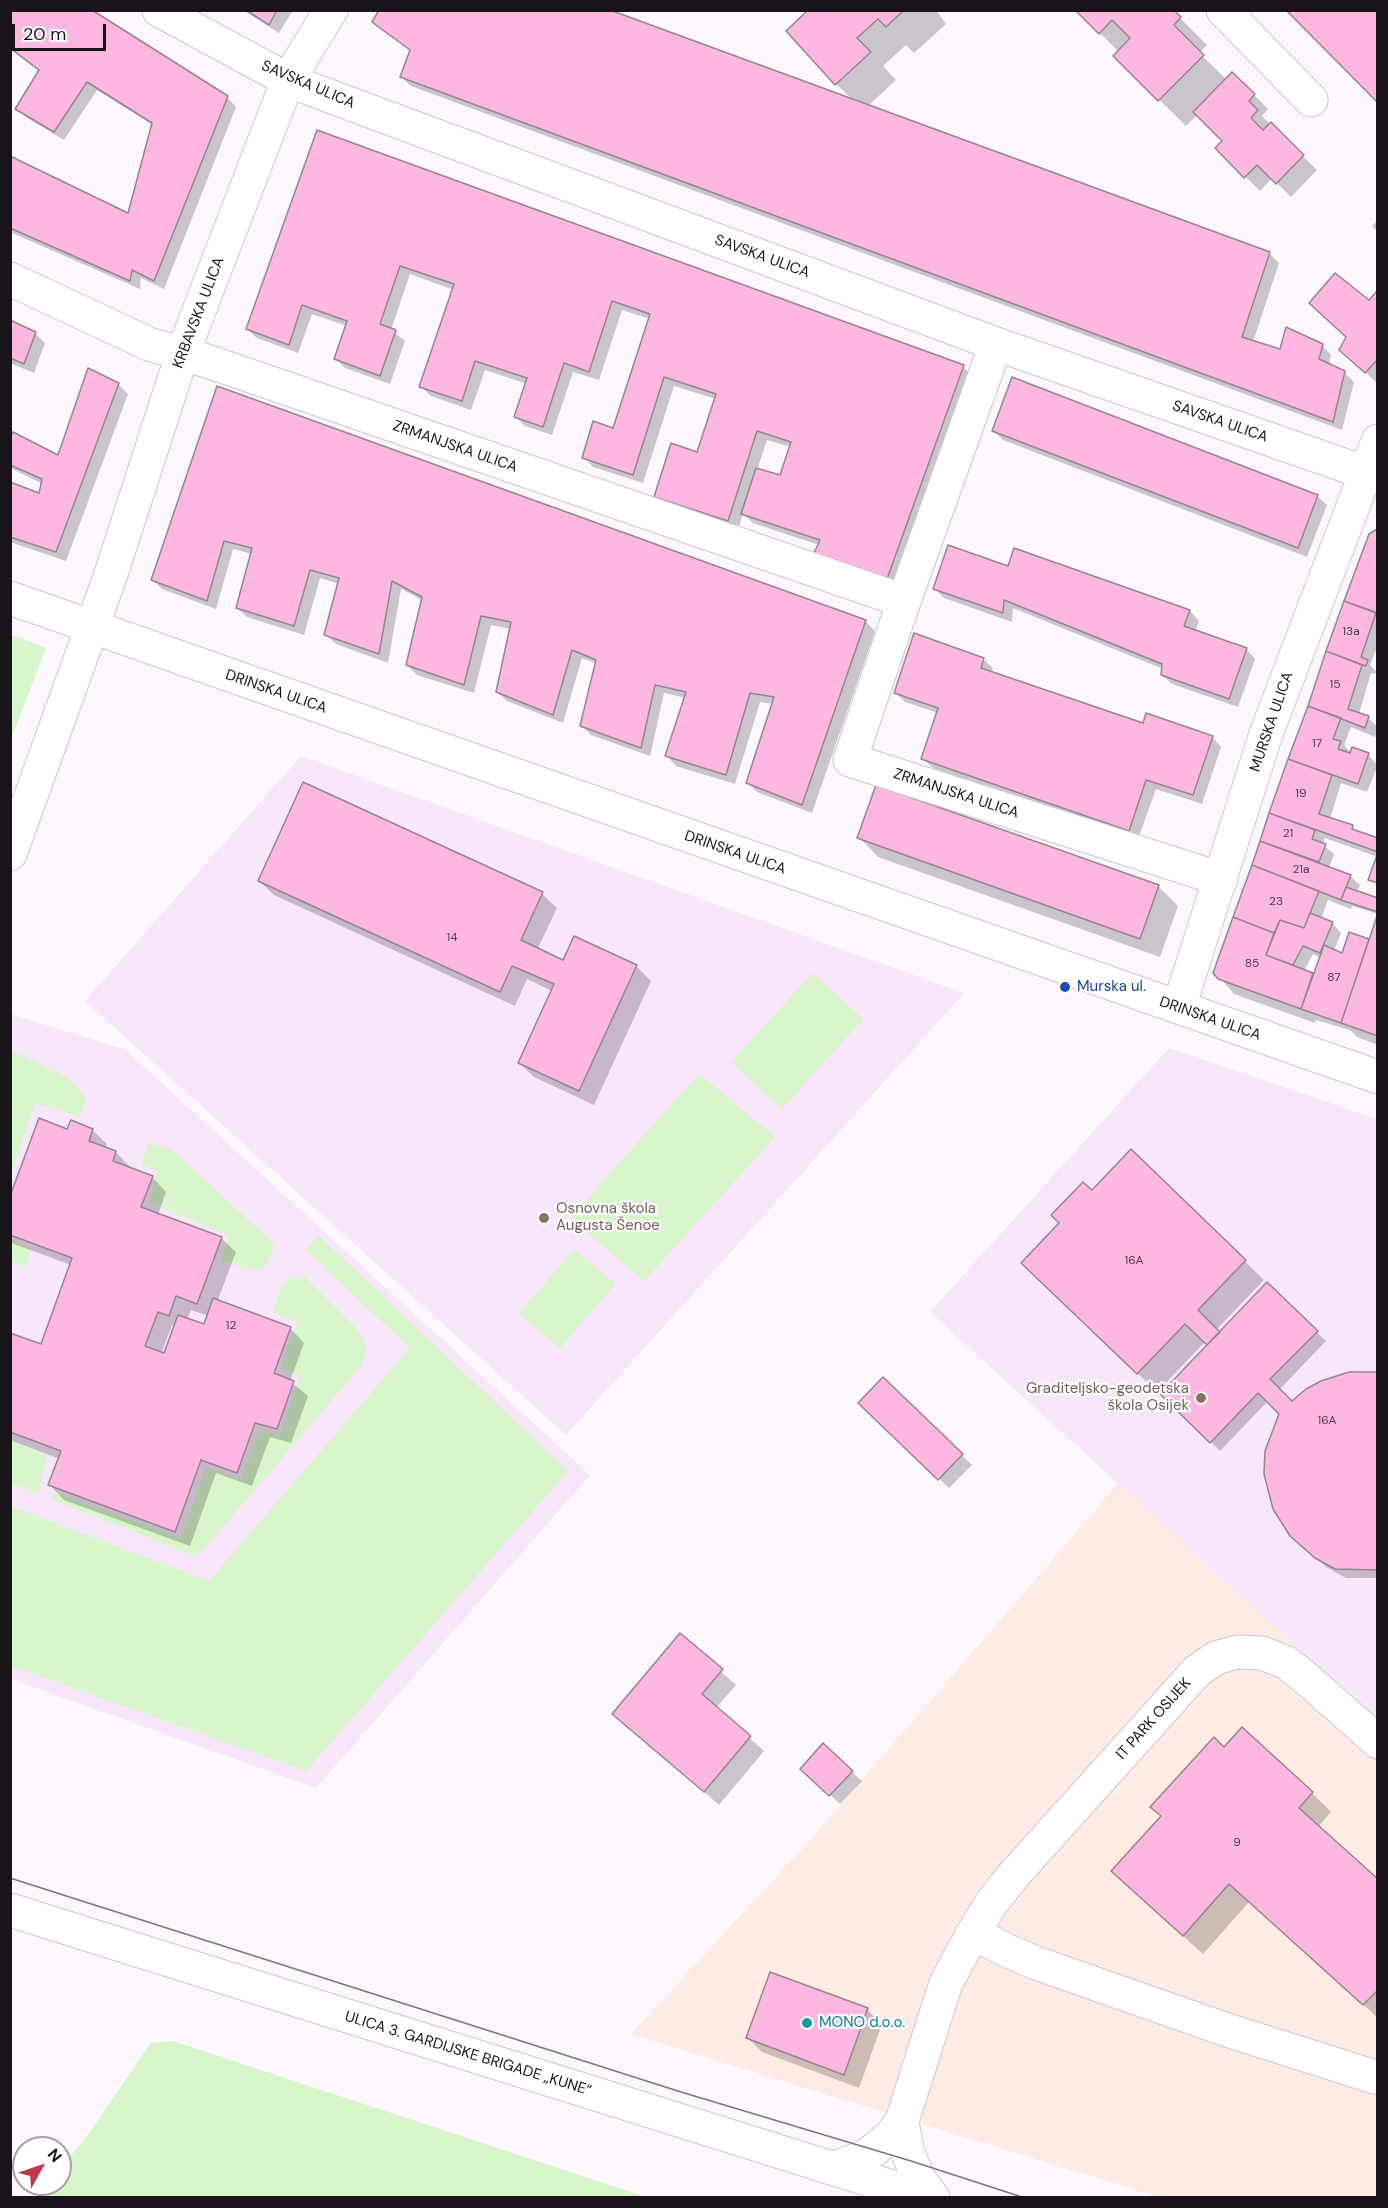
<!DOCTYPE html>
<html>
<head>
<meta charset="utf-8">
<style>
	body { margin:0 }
	#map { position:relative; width:1388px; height:2208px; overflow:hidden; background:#fcf7fd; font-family:"DM Sans",sans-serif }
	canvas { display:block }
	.frame { position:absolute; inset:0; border:12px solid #181419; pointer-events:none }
	.north { position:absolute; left:12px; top:2136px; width:60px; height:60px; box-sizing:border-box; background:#fff; border:2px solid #a3a1a3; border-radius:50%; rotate:50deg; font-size:16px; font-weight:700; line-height:24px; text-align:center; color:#181419 }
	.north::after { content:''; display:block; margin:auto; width:21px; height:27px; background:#c3334c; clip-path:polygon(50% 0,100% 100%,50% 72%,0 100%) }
	.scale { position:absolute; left:12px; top:24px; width:94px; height:27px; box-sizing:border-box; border:3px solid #181419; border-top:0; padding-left:8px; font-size:18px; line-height:21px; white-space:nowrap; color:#181419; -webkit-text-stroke:4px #fff; paint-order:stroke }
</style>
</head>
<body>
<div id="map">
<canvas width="1388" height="2208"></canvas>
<div class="frame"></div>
<div class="north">N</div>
<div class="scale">20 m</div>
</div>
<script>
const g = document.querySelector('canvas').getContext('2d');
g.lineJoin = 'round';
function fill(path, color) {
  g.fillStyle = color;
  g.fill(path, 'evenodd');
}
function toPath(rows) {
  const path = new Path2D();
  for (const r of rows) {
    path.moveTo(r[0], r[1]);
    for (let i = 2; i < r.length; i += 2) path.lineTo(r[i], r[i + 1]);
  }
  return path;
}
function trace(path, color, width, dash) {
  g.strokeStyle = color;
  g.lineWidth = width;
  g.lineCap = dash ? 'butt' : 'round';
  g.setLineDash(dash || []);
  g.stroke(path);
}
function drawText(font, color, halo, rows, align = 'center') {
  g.font = font + ' "DM Sans",sans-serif';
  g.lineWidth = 4.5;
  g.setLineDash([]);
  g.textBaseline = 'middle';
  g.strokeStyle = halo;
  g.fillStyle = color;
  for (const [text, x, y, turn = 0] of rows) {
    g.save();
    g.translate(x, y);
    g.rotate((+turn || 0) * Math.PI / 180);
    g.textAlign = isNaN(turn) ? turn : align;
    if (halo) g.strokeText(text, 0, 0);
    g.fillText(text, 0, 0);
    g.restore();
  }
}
const commercial = toPath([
	[1119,1483,1377,1720,1377,2197,1159,2197,631,2034,803,1848]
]);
const built = toPath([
	[301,756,964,993,566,1435,85,1001],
	[11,1014,126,1050,590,1475,316,1788,11,1679],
	[1169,1048,1377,1119,1377,1720,930,1312]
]);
const green = toPath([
	[11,635,46,648,11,739,10,635],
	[813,973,863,1019,782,1109,731,1062],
	[11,1051,62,1074,75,1085,86,1099,80,1117,35,1103,11,1175],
	[699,1074,775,1137,644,1281,570,1218],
	[149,1143,172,1150,270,1240,274,1247,266,1266,256,1270,221,1261,229,1236,149,1202,157,1171,141,1164],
	[319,1236,568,1471,306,1771,11,1666,10,1506,209,1581,410,1348,306,1250],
	[11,1240,31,1248,26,1267,11,1261],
	[574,1249,615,1284,560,1348,519,1314],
	[292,1277,305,1277,355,1327,363,1339,366,1350,362,1365,197,1557,51,1499,54,1492,180,1538,206,1467,241,1480,259,1430,279,1436,300,1377,280,1368,298,1322,273,1312,282,1286],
	[11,1440,47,1455,38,1494,11,1483],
	[173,2041,646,2197,36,2197,47,2184,60,2184,60,2169,87,2136,151,2043]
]);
const shadow = toPath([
	[10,10,227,97,236,107,164,289,141,278,140,289,10,232,10,157,129,215,153,125,97,90,64,140,27,118,17,109,40,72,10,49],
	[243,10,293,10,279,33],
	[810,10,936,10,946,24,914,53,906,45,883,66,896,80,868,106,1269,253,1279,263,1253,342,1281,351,1322,345,1331,355,1329,365,1344,372,1354,382,1342,430,411,86,401,77,411,51,383,31,374,22,854,101,836,84],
	[1077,10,1172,10,1207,45,1199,53,1227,80,1254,95,1268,109,1262,116,1317,170,1291,197,1272,178,1260,191,1217,148,1224,141,1198,114,1186,126,1115,56,1119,52],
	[318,132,963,367,973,376,897,587,819,545,753,523,743,514,738,530,665,506,656,496,698,454,716,399,674,386,643,483,593,467,584,457,614,430,650,319,622,310,599,380,573,372,552,435,525,426,516,417,527,384,485,370,471,410,431,396,421,387,454,290,410,274,391,330,405,341,390,384,345,368,335,358,347,326,312,314,298,353,257,338,247,329],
	[767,440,791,447,781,477,757,470],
	[1378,220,1378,232,1372,226],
	[1378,292,1378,380,1376,382,1351,359,1348,338],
	[10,321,35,333,45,343,34,373,10,363],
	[88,370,119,385,128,394,66,561,10,542,10,483,40,495,43,484,10,468,10,444,59,457],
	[218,388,865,621,875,631,812,813,757,792,748,783,773,704,760,702,735,784,676,766,667,756,686,698,664,693,650,756,591,735,582,726,597,664,582,658,563,723,507,701,497,692,511,629,491,625,474,693,417,675,407,665,422,600,401,589,388,663,336,644,326,635,339,584,320,578,304,635,247,617,237,608,252,554,233,549,216,609,162,589,153,580],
	[993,431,1317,496,1327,505,1307,557,1003,440],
	[1377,531,1378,645,1370,665,1376,671,1375,674,1371,673,1359,714,1368,718,1378,727,1375,737,1351,727,1344,745,1351,753,1368,755,1378,765,1367,792,1341,783,1330,819,1352,827,1358,833,1378,839,1378,857,1325,838,1322,844,1334,854,1329,868,1350,876,1360,885,1357,892,1378,900,1378,914,1352,906,1351,909,1328,900,1321,919,1332,923,1341,933,1334,951,1343,955,1368,941,1369,942,1378,918,1378,1045,1357,1037,1350,1030,1316,1020,1315,1023,1234,994,1215,972,1345,602,1370,535],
	[1313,954,1321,958,1314,976,1304,971],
	[1015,550,1190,611,1199,621,1195,632,1246,649,1255,659,1238,707,1172,684,1162,675,1163,669,1013,608,1012,622,944,598,934,588,1009,568],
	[983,659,993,668,991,673,1144,725,1212,737,1221,747,1202,804,1156,789,1138,839,933,768,923,759,938,713,905,702,896,693],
	[877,787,1159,887,1178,906,1160,957,878,857,859,837],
	[259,881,542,894,557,908,537,950,564,962,575,938,637,967,651,981,594,1105,534,1077,519,1063,552,991,527,979,515,1006,274,895],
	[92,1130,107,1144,105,1148,116,1152,130,1167,129,1169,152,1177,166,1192,158,1215,221,1238,236,1252,217,1302,290,1328,304,1343,290,1381,308,1396,291,1443,270,1437,252,1486,216,1473,190,1546,64,1500,50,1485,60,1459,10,1440,10,1335,41,1346,71,1265,14,1244,10,1241,10,1200,68,1131],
	[191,1310,209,1316,205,1326,187,1320],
	[172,1325,175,1326,165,1355,161,1354],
	[1131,1152,1264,1280,1216,1330,1220,1334,1267,1284,1326,1341,1279,1390,1291,1402,1378,1374,1378,1578,1346,1578,1326,1567,1302,1545,1281,1414,1268,1401,1220,1451,1162,1394,1209,1345,1205,1342,1157,1392,1042,1281,1092,1192],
	[883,1379,972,1465,949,1488,860,1403],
	[680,1635,736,1685,716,1708,764,1751,719,1805,614,1714],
	[1224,1749,1312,1793,1331,1812,1318,1827,1378,1881,1378,2018,1249,1902,1203,1954,1132,1890,1162,1817],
	[852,1772,862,1781,840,1804,812,1778],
	[771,1974,867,2010,882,2024,859,2088,762,2052,748,2038]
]);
const building = toPath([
	[10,10,92,10,228,96,154,281,132,270,130,281,10,228,10,156,128,213,152,123,87,82,54,132,15,109,39,70,10,48,10,10],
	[246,10,277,10,269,25,246,10],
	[379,10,610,10,1270,252,1242,337,1280,349,1286,327,1323,344,1319,359,1345,371,1333,422,400,77,410,50,372,22,379,10],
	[808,10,904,10,886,27,878,19,857,38,871,52,835,85,786,31,808,10],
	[1075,10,1174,10,1181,17,1174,25,1204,55,1158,101,1113,56,1130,38,1112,20,1099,34,1075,10],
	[1286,10,1378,10,1378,103,1286,10],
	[1232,72,1255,94,1249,101,1258,110,1251,118,1263,130,1271,122,1304,155,1276,184,1257,165,1244,178,1215,148,1222,141,1193,112,1232,72],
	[317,130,964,365,887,579,814,553,820,540,741,514,756,468,780,475,791,442,757,431,728,521,654,497,671,443,697,452,716,394,664,377,633,475,582,458,593,421,613,428,650,314,612,301,589,372,564,363,543,427,514,417,527,378,475,361,462,401,419,387,454,284,400,266,380,324,396,330,380,376,334,359,347,321,302,305,289,345,246,329,317,130],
	[1335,273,1369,300,1378,290,1378,359,1365,373,1339,350,1346,337,1309,303,1335,273],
	[10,320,36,332,24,364,10,358,10,320],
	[88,368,119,383,56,552,10,537,10,482,39,493,42,479,10,465,10,439,13,432,58,455,88,368],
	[1012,377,1318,495,1298,548,992,431,1012,377],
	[217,386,866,620,802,805,746,783,774,697,750,693,726,775,665,756,686,692,655,685,641,748,580,726,596,660,572,650,553,715,496,692,511,622,481,616,464,685,406,665,422,597,392,581,379,654,324,635,339,578,310,570,294,626,236,608,252,548,224,541,207,601,151,580,217,386],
	[1377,529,1378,530,1378,613,1344,601,1369,534,1377,529],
	[948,545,1008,566,1014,548,1190,610,1184,626,1247,648,1229,699,1161,675,1162,664,1004,600,1003,613,933,589,948,545],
	[1344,601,1376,613,1361,657,1368,660,1366,666,1326,651,1344,601],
	[914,633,984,658,981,668,1143,723,1146,713,1213,736,1193,795,1146,780,1129,831,921,759,938,708,894,693,914,633],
	[1326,651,1362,665,1348,709,1369,716,1365,728,1308,706,1326,651],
	[1308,706,1341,718,1333,739,1341,741,1338,749,1350,753,1352,747,1369,753,1358,784,1288,759,1308,706],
	[1288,759,1332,775,1319,814,1353,825,1352,829,1378,838,1378,852,1269,813,1288,759],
	[303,782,543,892,521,940,563,960,574,936,637,965,579,1091,518,1063,554,984,512,966,500,992,258,881,303,782],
	[876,785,1159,885,1140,939,857,838,876,785],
	[1269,813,1315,830,1312,839,1326,844,1319,862,1260,841,1269,813],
	[1260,841,1351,875,1341,900,1252,865,1260,841],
	[1378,852,1378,883,1368,880,1378,852],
	[1252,865,1319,891,1304,928,1280,920,1274,933,1233,917,1252,865],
	[1346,887,1378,898,1378,912,1341,900,1346,887],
	[1310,913,1333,922,1320,953,1303,946,1293,965,1266,955,1280,920,1304,928,1310,913],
	[1378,913,1378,1036,1341,1023,1378,913],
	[1233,917,1274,933,1266,955,1313,973,1301,1009,1218,979,1213,973,1233,917],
	[1349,932,1369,939,1341,1023,1301,1009,1324,945,1342,953,1349,932],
	[39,1118,67,1129,71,1120,93,1129,89,1141,116,1151,113,1161,153,1176,141,1207,222,1237,197,1304,176,1296,169,1316,158,1312,145,1346,164,1353,178,1315,204,1324,213,1298,291,1327,274,1373,294,1381,277,1429,255,1423,237,1473,201,1460,175,1532,48,1485,61,1451,10,1432,10,1333,41,1344,72,1258,10,1235,10,1196,39,1118],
	[1131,1149,1246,1260,1198,1310,1220,1332,1207,1345,1185,1324,1137,1374,1021,1263,1059,1223,1051,1215,1083,1182,1092,1190,1131,1149],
	[1267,1282,1318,1331,1270,1379,1292,1401,1306,1389,1321,1381,1349,1372,1378,1372,1378,1570,1335,1569,1315,1558,1290,1536,1273,1509,1264,1474,1265,1451,1279,1414,1258,1393,1210,1443,1160,1394,1267,1282],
	[883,1377,963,1454,938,1480,858,1403,883,1377],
	[680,1633,723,1669,702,1694,751,1736,704,1792,612,1714,680,1633],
	[1242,1727,1313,1792,1299,1808,1378,1879,1378,1990,1363,2005,1229,1884,1183,1936,1111,1871,1161,1816,1150,1807,1214,1737,1224,1747,1242,1727],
	[823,1743,853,1771,829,1796,800,1769,823,1743],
	[770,1972,868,2008,844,2075,746,2038,770,1972]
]);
const minor = toPath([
	[159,10,288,80,316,91,996,344,1378,477],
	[1223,10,1311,100],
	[10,279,149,344,210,362,904,601],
	[996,344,904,601,850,760,1221,879],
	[10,598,1378,1077],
	[10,854,111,574,182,355,288,80,331,10],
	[1179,1007,1266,734,1378,441],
	[973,1933,1008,1951,1036,1963,1230,2031,1378,2078],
	[902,2121,907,2150,914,2168,919,2179,933,2198],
	[835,2168,866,2156,890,2137,902,2121,946,1983,973,1933,990,1905,1011,1878,1197,1671,1216,1658,1237,1652,1262,1653,1287,1663,1308,1680,1378,1742]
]);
const tertiary = toPath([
	[10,1910,927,2198]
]);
const tram = toPath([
	[10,1878,681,2092,911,2161,1025,2198]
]);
const markers = [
	[1065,987,6,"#1a4fb4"],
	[544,1218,6,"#8d6e63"],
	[1201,1398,6,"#8d6e63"],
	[807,2023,6,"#0f9aa8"]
];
const numberNames = [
	["13a",1351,632],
	["15",1335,685],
	["17",1317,744],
	["19",1301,794],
	["21",1288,834],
	["21a",1301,870],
	["23",1276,902],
	["14",452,938],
	["85",1252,964],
	["87",1334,978],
	["16A",1134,1261],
	["12",231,1326],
	["16A",1327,1421],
	["9",1237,1843]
];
const streetNames = [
	["SAVSKA ULICA",308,85,23],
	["SAVSKA ULICA",762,257,20],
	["KRBAVSKA ULICA",199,313,-69],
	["SAVSKA ULICA",1220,422,19],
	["ZRMANJSKA ULICA",455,447,19],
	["DRINSKA ULICA",276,692,19],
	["MURSKA ULICA",1272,722,-71],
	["ZRMANJSKA ULICA",956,794,18],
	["DRINSKA ULICA",735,853,19],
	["DRINSKA ULICA",1210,1019,19],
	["IT PARK OSIJEK",1154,1719,-48],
	["ULICA 3. GARDIJSKE BRIGADE „KUNE“",468,2054,17]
];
const transitNames = [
	["Murska ul.",1077,987]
];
const educationNames = [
	["Osnovna škola",556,1209],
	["Augusta Šenoe",556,1226],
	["Graditeljsko-geodetska",1189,1389,"right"],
	["škola Osijek",1189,1406,"right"]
];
const cultureNames = [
	["MONO d.o.o.",819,2023]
];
fill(commercial, '#feebe3');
fill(built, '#f8e6fb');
fill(green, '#d8f5cb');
fill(shadow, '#0003');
fill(building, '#fdb7e0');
trace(building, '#95858d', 1.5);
trace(minor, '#d0c4d2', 35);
trace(tertiary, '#d0c4d2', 35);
trace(minor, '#fff', 33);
trace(tertiary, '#fff', 33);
trace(tram, '#7b767c', 1.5);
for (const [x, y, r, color] of markers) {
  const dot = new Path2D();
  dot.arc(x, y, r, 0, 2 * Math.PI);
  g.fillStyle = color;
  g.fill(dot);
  trace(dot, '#fff', 2);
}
drawText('12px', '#513d4b', null, numberNames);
drawText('15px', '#181419', '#fff', streetNames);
drawText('15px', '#164399', '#fff', transitNames, 'left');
drawText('15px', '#785e54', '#fff', educationNames, 'left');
drawText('15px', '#0d838f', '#fff', cultureNames, 'left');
</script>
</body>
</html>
